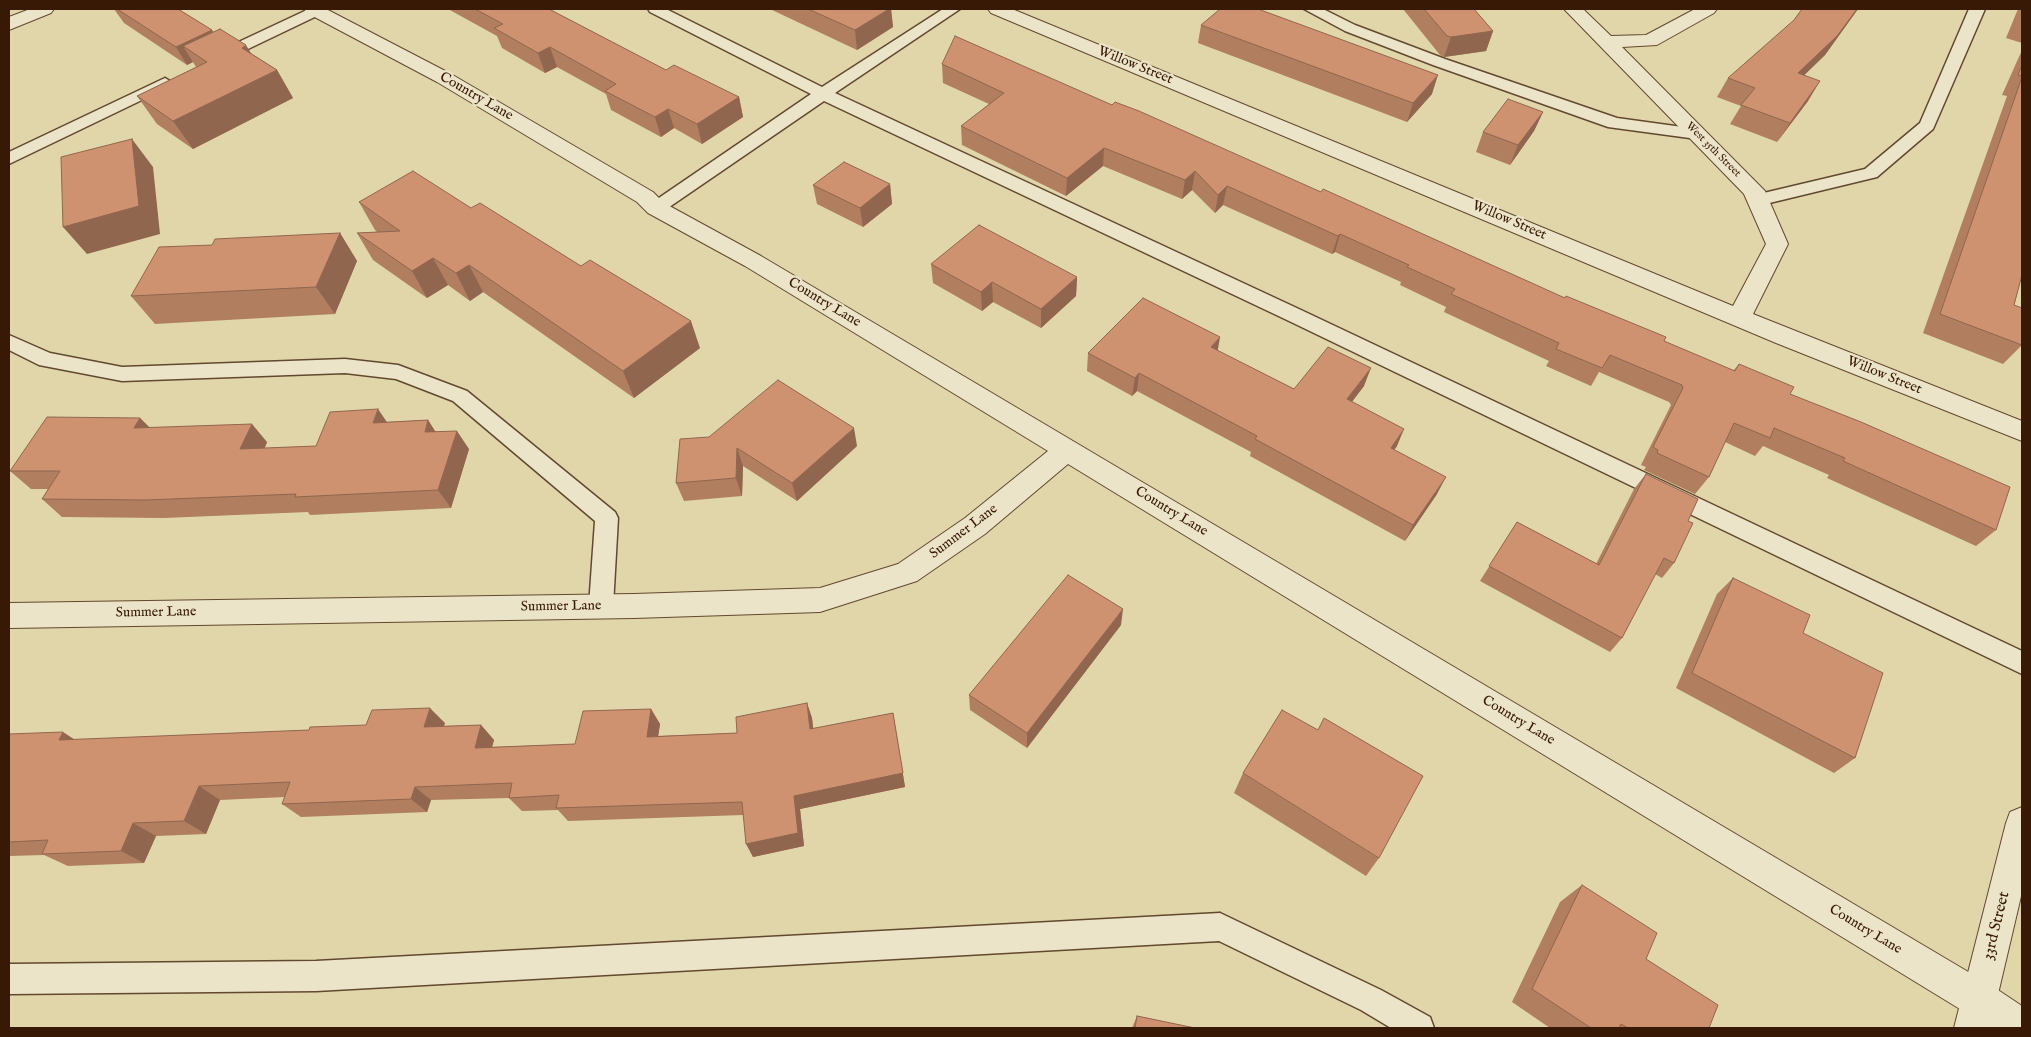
<!DOCTYPE html>
<html>
<head>
<meta charset="utf-8">
<style>
	body { margin:0 }
	#map { position:relative; width:2031px; height:1037px; overflow:hidden; background:#e1d6aa; font-family:"IM FELL English",serif }
	canvas { display:block }
	.frame { position:absolute; inset:0; border:10px solid #371905; pointer-events:none }
</style>
</head>
<body>
<div id="map">
<canvas width="2031" height="1037"></canvas>
<div class="frame"></div>
</div>
<script>
const g = document.querySelector('canvas').getContext('2d');
g.lineJoin = 'round';
function toPath(rows) {
  const path = new Path2D();
  for (const r of rows) {
    path.moveTo(r[0], r[1]);
    for (let i = 2; i < r.length; i += 2) path.lineTo(r[i], r[i + 1]);
  }
  return path;
}
function trace(path, color, width, dash) {
  g.strokeStyle = color;
  g.lineWidth = width;
  g.lineCap = dash ? 'butt' : 'round';
  g.setLineDash(dash || []);
  g.stroke(path);
}
function fill(path, color) {
  g.fillStyle = color;
  g.fill(path, 'evenodd');
}
function drawText(font, color, halo, rows, align = 'center') {
  g.font = font + ' "IM FELL English",serif';
  g.lineWidth = 4.5;
  g.setLineDash([]);
  g.textBaseline = 'middle';
  g.strokeStyle = halo;
  g.fillStyle = color;
  for (const [text, x, y, turn = 0] of rows) {
    g.save();
    g.translate(x, y);
    g.rotate((+turn || 0) * Math.PI / 180);
    g.textAlign = isNaN(turn) ? turn : align;
    if (halo) g.strokeText(text, 0, 0);
    g.fillText(text, 0, 0);
    g.restore();
  }
}
const service = toPath([
	[309,9,322,9,324,11,321,14,225,60,219,62,211,57,213,54,309,9],
	[648,9,666,9,822,87,943,9,960,9,835,93,1301,310,2022,651,2022,674,1287,320,824,101,662,212,650,212,647,208,650,204,811,94,650,12,648,9],
	[1304,9,1323,9,1355,25,1445,59,1617,118,1697,129,1703,130,1705,134,1703,138,1697,139,1608,127,1433,65,1345,31,1304,9],
	[1969,9,1985,9,1933,129,1877,177,1757,206,1751,204,1748,200,1751,196,1865,169,1920,123,1969,9],
	[165,78,173,83,171,86,9,164,9,152,165,78],
	[9,335,50,353,122,367,345,359,398,365,467,391,615,512,618,518,613,606,609,613,601,616,593,613,589,606,595,521,453,401,396,379,345,373,122,381,39,365,9,350,9,335],
	[1220,913,1381,990,1430,1017,1434,1028,1391,1028,1361,1010,1219,941,316,991,9,994,9,964,316,961,1220,913]
]);
const minor = toPath([
	[30,9,54,9,51,13,9,30,9,17,30,9],
	[304,9,326,9,451,74,653,192,664,203,761,256,1992,986,2022,1006,2022,1028,1991,1028,1068,464,985,534,917,581,820,612,634,618,9,628,9,603,634,594,820,588,898,564,965,518,1048,451,745,266,648,213,637,202,437,82,307,13,304,9],
	[988,9,1012,9,1733,306,1766,244,1744,194,1564,9,1583,9,1611,36,1646,35,1695,9,1717,9,1714,13,1657,45,1622,47,1765,191,1788,244,1753,314,2022,421,2022,441,1776,343,991,13,988,9]
]);
const tertiary = toPath([
	[2022,807,2022,892,1990,1028,1954,1028,2006,823,2010,812,2022,807]
]);
const wall = toPath([
	[114,9,178,9,212,30,213,32,252,54,277,70,293,98,193,149,157,124,137,96,196,67,193,62,187,65,124,23],
	[448,9,549,9,666,70,739,97,743,117,702,144,674,128,661,137,611,110,606,94,557,67,545,73,502,48,497,36],
	[770,9,891,9,893,27,857,50],
	[1403,9,1474,9,1493,31,1486,51,1444,57,1440,55],
	[1802,9,1858,9,1825,55,1804,75,1808,101,1777,142,1730,124,1741,106,1717,97,1728,78,1794,20],
	[2018,9,2022,9,2022,43,2006,38],
	[1201,25,1432,94,1407,122,1198,43],
	[2022,50,2022,275,2014,305,2022,345,2003,364,1923,333,2007,96,2002,95],
	[942,64,1112,105,1733,371,1739,364,1790,394,1996,530,1976,546,1827,478,1829,475,1763,446,1755,456,1725,442,1709,477,1695,494,1644,470,1646,467,1641,465,1671,405,1669,402,1599,372,1591,386,1546,366,1549,361,1444,312,1446,307,1400,285,1401,282,1335,252,1332,254,1223,205,1215,213,1192,190,1182,199,1103,166,1066,196,962,145,961,126,989,104,943,83],
	[1543,112,1534,131,1510,165,1476,152,1483,132],
	[890,184,892,204,863,227,817,204,813,185],
	[359,202,471,208,700,348,634,398,483,292,470,301,448,285,427,298,373,260,357,233,377,232,375,230],
	[340,233,357,261,335,314,155,324,131,296,212,245],
	[931,264,1077,277,1076,296,1041,328,993,302,982,311,933,283],
	[1217,351,1294,389,1364,386,1352,402,1397,446,1394,450,1437,494,1405,541,1250,456,1251,452,1137,391,1132,396,1087,371,1088,353],
	[140,418,150,428,267,442,265,448,316,446,387,422,428,420,435,431,469,449,451,508,310,515,308,512,164,518,62,517,42,499,48,489,31,489,10,471],
	[680,439,857,446,797,501,743,466,742,496,684,501,676,483],
	[1646,474,1688,521,1674,563,1662,578,1655,574,1622,638,1610,652,1480,581,1517,522,1596,564,1634,489],
	[1733,578,1803,633,1855,758,1834,773,1676,688,1717,594],
	[1121,625,1027,748,970,710,969,695],
	[807,703,812,718,813,729,893,713,905,787,800,809,804,846,753,857,743,815,568,821,558,810,522,811,509,798,431,800,427,812,301,817,282,804,285,797,220,800,206,834,156,836,144,863,68,866,44,855,9,856,9,734,75,740,309,730,445,723,444,726,481,725,494,740,492,747,575,744,651,709,660,724,658,736,737,733],
	[1243,773,1379,858,1366,876,1234,793],
	[1582,885,1646,959,1709,1028,1550,1028,1512,1002,1560,902],
	[1137,1016,1195,1028,1132,1028]
]);
const shadedWall = toPath([
	[889,9,891,9,893,27,857,50,855,30],
	[1857,9,1858,9,1825,55,1786,93,1798,73],
	[212,30,223,48,183,46,193,62,187,65,176,47],
	[1493,31,1486,51,1444,57,1451,37],
	[246,45,263,73,242,48],
	[550,47,557,67,545,73,538,53],
	[277,70,293,98,193,149,173,121],
	[1438,75,1432,94,1407,122,1413,103],
	[1820,81,1808,101,1777,142,1790,123],
	[739,97,743,117,702,144,697,124],
	[668,109,674,128,661,137,655,117],
	[1543,112,1534,131,1510,165,1518,145],
	[132,139,153,167,160,234,87,254,63,227],
	[1104,148,1103,166,1066,196,1067,178],
	[1195,171,1192,190,1182,199,1185,180],
	[890,184,892,204,863,227,860,208],
	[1227,186,1223,205,1215,213,1218,195],
	[340,233,357,261,335,314,316,287],
	[1340,234,1335,252,1332,254,1338,236],
	[433,258,448,285,427,298,412,271],
	[469,265,483,292,470,301,456,273],
	[1077,277,1076,296,1041,328,1041,309],
	[992,282,993,302,982,311,981,292],
	[691,321,700,348,634,398,623,371],
	[1220,337,1217,355,1211,347],
	[1371,368,1364,386,1340,417,1347,399],
	[1139,373,1137,391,1132,396,1135,378],
	[378,409,391,428,373,423],
	[140,418,158,436,134,428],
	[428,420,440,439,425,432],
	[252,424,267,442,256,467,240,449],
	[854,428,857,446,797,501,792,483],
	[1404,429,1397,446,1383,465,1391,448],
	[457,431,469,449,451,508,438,490],
	[737,448,743,466,742,496,736,478],
	[1446,477,1437,494,1405,541,1413,525],
	[1123,609,1121,625,1027,748,1027,733],
	[807,703,812,718,815,744,810,729],
	[430,708,445,723,439,741,424,727],
	[651,709,660,724,656,751,647,737],
	[893,713,905,787,800,809,804,846,753,857,746,844,794,796],
	[481,725,494,740,488,762,475,748],
	[63,732,86,747,59,740],
	[199,786,220,800,206,834,184,821],
	[415,787,431,800,427,812,411,799],
	[133,823,156,836,144,863,121,851]
]);
const building = toPath([
	[117,9,178,9,212,30,176,47,117,9],
	[475,9,549,9,666,70,674,65,739,97,697,124,668,109,655,117,605,91,616,84,550,47,538,53,494,28,503,24,475,9],
	[808,9,889,9,855,30,808,9],
	[1220,9,1258,9,1438,75,1413,103,1201,25,1220,9],
	[1424,9,1474,9,1493,31,1451,37,1447,36,1424,9],
	[1802,9,1857,9,1837,36,1798,73,1820,81,1790,123,1741,105,1755,88,1728,78,1794,20,1802,9],
	[220,29,246,45,242,48,277,70,173,121,137,96,207,62,183,46,220,29],
	[955,36,1112,105,1115,102,1139,111,1321,192,1323,189,1565,298,1566,296,1666,337,1664,341,1735,371,1739,364,1794,387,1790,394,1861,422,2010,487,1996,530,1843,461,1845,458,1774,428,1770,438,1734,423,1709,477,1657,453,1658,450,1653,447,1683,388,1682,385,1610,355,1602,368,1556,349,1559,343,1451,294,1455,289,1407,267,1409,265,1340,234,1338,236,1227,186,1218,195,1195,171,1185,180,1104,148,1067,178,961,126,1004,93,942,64,955,36],
	[2022,65,2022,76,2018,75,2022,65],
	[2022,77,2022,275,2014,305,2022,308,2022,345,1940,314,2022,77],
	[1508,99,1543,112,1518,145,1483,132,1508,99],
	[132,139,139,206,63,227,61,157,132,139],
	[844,162,890,184,860,208,813,185,844,162],
	[413,171,471,208,480,203,581,266,590,260,691,321,623,371,469,265,456,273,433,258,412,271,357,233,400,231,359,202,413,171],
	[979,225,1077,277,1041,309,992,282,981,292,931,264,979,225],
	[340,233,316,287,131,296,159,247,212,245,215,239,340,233],
	[1143,298,1220,337,1211,347,1294,389,1328,347,1371,368,1347,399,1404,429,1391,448,1446,477,1413,525,1255,439,1257,436,1139,373,1135,378,1088,353,1143,298],
	[778,380,854,428,792,483,737,448,736,478,676,483,680,439,709,437,778,380],
	[378,409,373,423,428,420,425,432,457,431,438,490,295,497,296,494,146,500,42,499,60,471,10,471,47,417,140,418,134,428,252,424,240,449,316,446,330,412,378,409],
	[1646,474,1698,499,1688,521,1693,523,1674,563,1664,558,1622,638,1489,566,1517,522,1599,565,1646,474],
	[1068,575,1123,609,1027,733,969,695,1068,575],
	[1733,578,1810,615,1803,633,1883,673,1855,758,1692,673,1733,578],
	[807,703,810,729,893,713,903,773,794,796,798,833,746,844,742,802,556,808,559,795,509,798,512,783,415,787,411,799,282,804,290,782,199,786,184,821,133,823,121,851,42,854,48,840,9,842,9,734,63,732,59,740,309,730,310,727,366,725,372,710,430,708,424,727,481,725,475,748,575,744,583,711,651,709,647,737,737,733,736,717,807,703],
	[1282,710,1318,730,1324,718,1423,776,1379,858,1243,773,1282,710],
	[1582,885,1657,933,1646,959,1718,1005,1709,1028,1628,1028,1621,1024,1619,1028,1591,1028,1532,989,1582,885],
	[1137,1016,1195,1028,1135,1028,1137,1016]
]);
const farStreetnames = [
	["West 35th Street",1713,150,45]
];
const streetNames = [
	["Willow Street",1135,66,22],
	["Country Lane",476,97,30],
	["Willow Street",1509,221,23],
	["Country Lane",824,303,31],
	["Willow Street",1884,376,22],
	["Country Lane",1171,512,31],
	["Summer Lane",964,532,-37],
	["Summer Lane",561,607,-1],
	["Summer Lane",156,613,-1],
	["Country Lane",1518,721,31],
	["Country Lane",1865,930,31]
];
const nearStreetnames = [
	["33rd Street",1997,926,-76]
];
trace(service, '#62482e', 3);
trace(minor, '#62482e', 2);
trace(tertiary, '#62482e', 2);
fill(service, '#ece4c8');
fill(minor, '#ece4c8');
fill(tertiary, '#ece4c8');
fill(wall, '#b17e60');
fill(shadedWall, '#90664e');
fill(building, '#ce9270');
trace(building, '#90664e', 1);
drawText('11px', '#371905', '#ece4c8', farStreetnames);
drawText('14px', '#371905', '#ece4c8', streetNames);
drawText('16px', '#371905', '#ece4c8', nearStreetnames);
</script>
</body>
</html>
